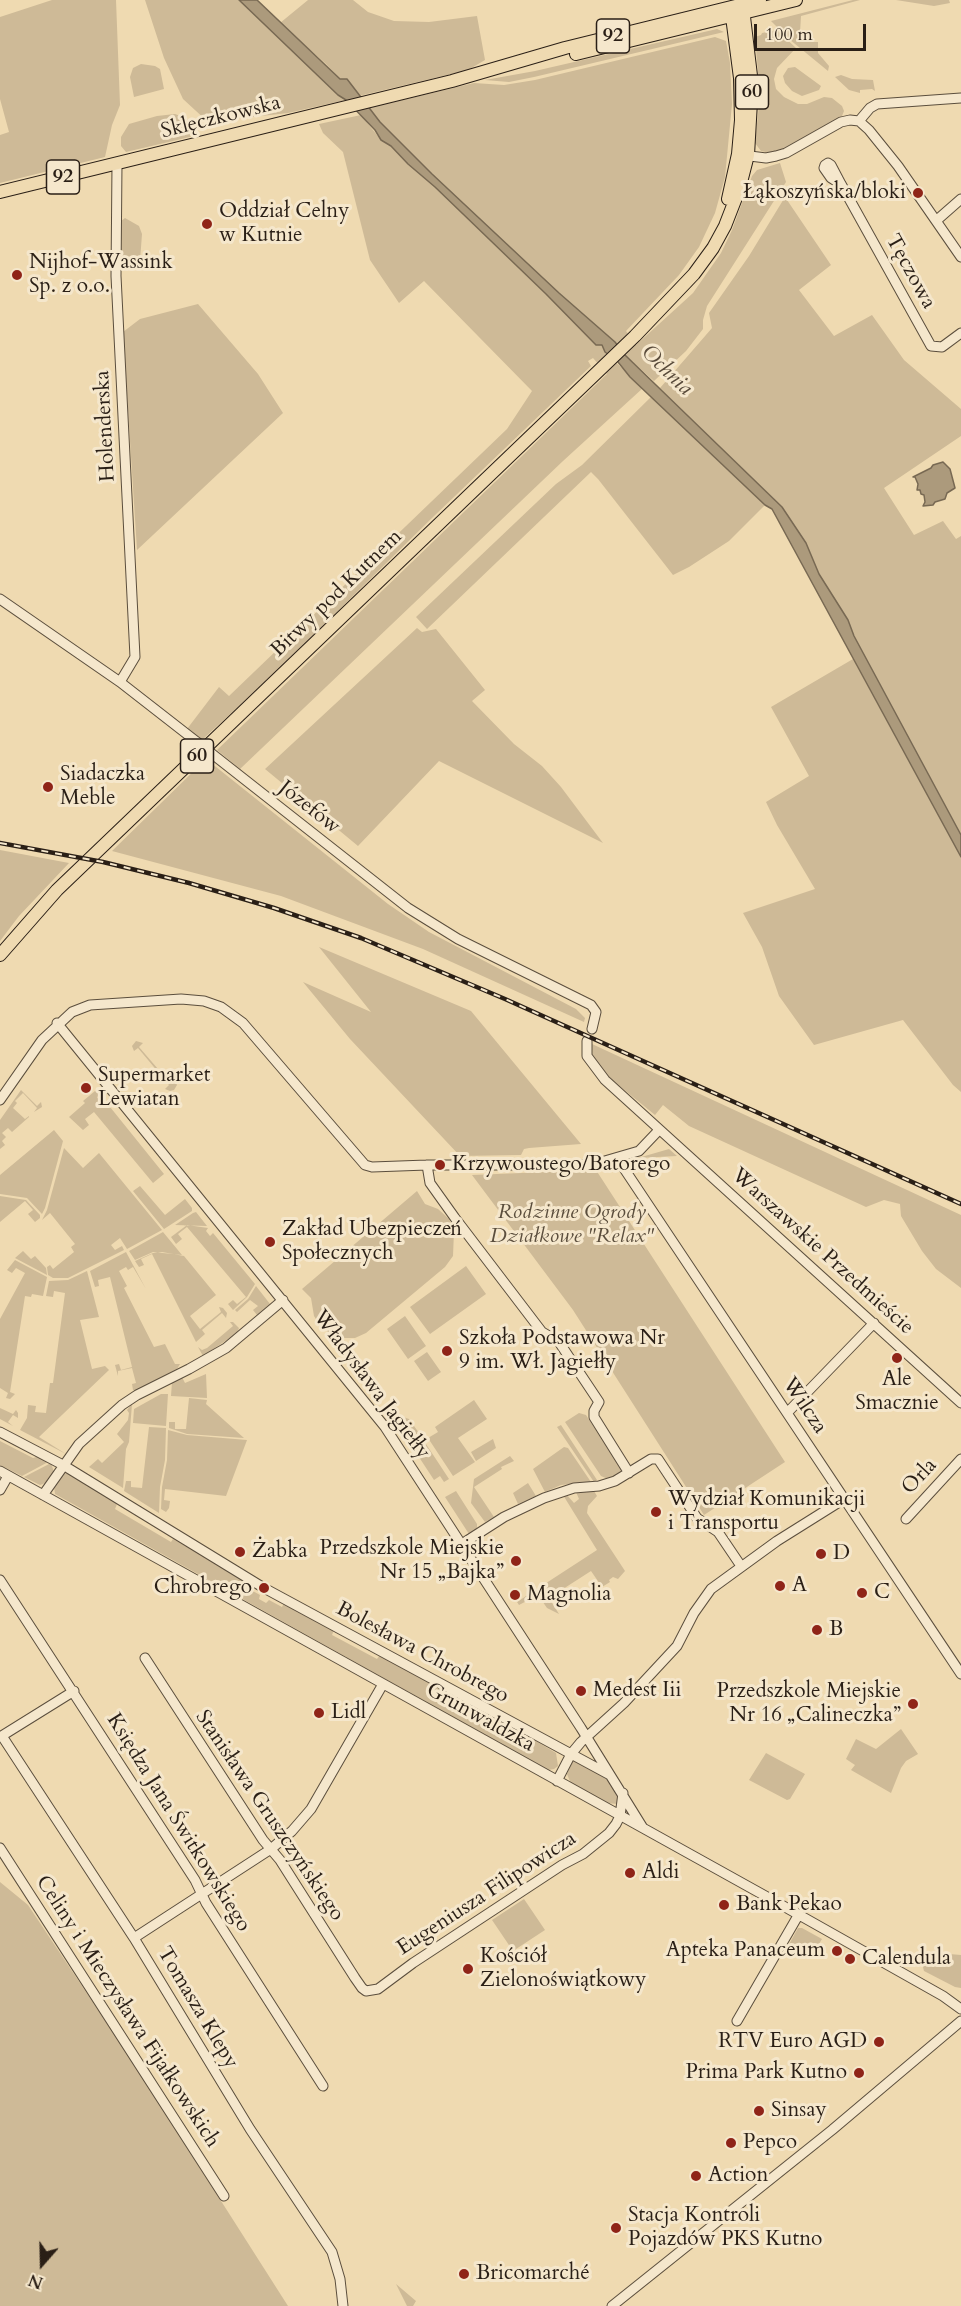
<!DOCTYPE html>
<html>
<head>
<meta charset="utf-8">
<style>
	body { margin:0 }
	#map { position:relative; width:961px; height:2306px; overflow:hidden; background:#efdab1; font-family:Cardo,serif }
	canvas { display:block }
	.north { position:absolute; left:12px; top:2234px; width:60px; height:60px; -webkit-text-stroke:4px #f5e7cc; paint-order:stroke; rotate:200deg; font-size:16px; font-weight:700; line-height:24px; text-align:center; color:#2a1f16 }
	.north::after { content:''; display:block; margin:auto; width:21px; height:27px; background:#2a1f16; clip-path:polygon(50% 0,100% 100%,50% 72%,0 100%) }
	.scale { position:absolute; left:754px; top:24px; width:112px; height:27px; box-sizing:border-box; border:3px solid #2a1f16; border-top:0; padding-left:8px; font-size:18px; line-height:21px; white-space:nowrap; color:#2a1f16; -webkit-text-stroke:4px #f5e7cc; paint-order:stroke }
</style>
</head>
<body>
<div id="map">
<canvas width="961" height="2306"></canvas>
<div class="north">N</div>
<div class="scale">100 m</div>
</div>
<script>
const g = document.querySelector('canvas').getContext('2d');
g.lineJoin = 'round';
function fill(path, color) {
  g.fillStyle = color;
  g.fill(path, 'evenodd');
}
function toPath(rows) {
  const path = new Path2D();
  for (const r of rows) {
    path.moveTo(r[0], r[1]);
    for (let i = 2; i < r.length; i += 2) path.lineTo(r[i], r[i + 1]);
  }
  return path;
}
function trace(path, color, width, dash) {
  g.strokeStyle = color;
  g.lineWidth = width;
  g.lineCap = dash ? 'butt' : 'round';
  g.setLineDash(dash || []);
  g.stroke(path);
}
function drawText(font, color, halo, rows, align = 'center') {
  g.font = font + ' Cardo,serif';
  g.lineWidth = 6;
  g.setLineDash([]);
  g.textBaseline = 'middle';
  g.strokeStyle = halo;
  g.fillStyle = color;
  for (const [text, x, y, turn = 0] of rows) {
    g.save();
    g.translate(x, y);
    g.rotate((+turn || 0) * Math.PI / 180);
    g.textAlign = isNaN(turn) ? turn : align;
    if (halo) g.strokeText(text, 0, 0);
    g.fillText(text, 0, 0);
    g.restore();
  }
}
const green = toPath([
	[52,0,116,0,120,105,112,125,105,157,0,183,0,135,9,132,0,99,0,17],
	[145,0,239,0,338,95,346,100,288,113,208,122,183,99,164,58],
	[308,0,353,0,368,12,394,21,429,22,477,16,485,60,468,70,359,96,347,80,340,79,326,64,280,23],
	[853,0,860,0,801,16,800,33,808,42,818,42,818,53,829,66,828,71,789,39,771,21],
	[896,0,949,0,950,3,934,6],
	[717,29,724,32,534,77,509,82,485,80,535,71],
	[777,30,796,48,777,68,774,79,776,89,784,97,798,104,807,104,824,97,832,98,842,106,844,111,842,116,823,128,782,150,770,153,761,151,755,143,760,95,755,37,761,35,762,33],
	[715,37,726,41,730,63,732,104,725,177,715,213,699,247,679,275,626,331,636,345,693,293,721,253,732,230,752,176,757,170,780,163,786,182,707,306,703,320,703,329,686,351,654,381,625,355,615,342,559,293,432,174,380,122,369,108,474,83,504,85,535,80],
	[141,64,155,66,160,69,164,89,134,97,130,77,133,68],
	[795,67,821,86,819,90,802,96,792,91,785,83,783,76,788,68],
	[841,75,852,79,873,80,875,91,872,89,860,90,860,93,849,90,835,77],
	[175,114,186,118,192,124,195,132,194,136,126,152,121,146,121,137,129,124,157,116],
	[361,115,381,140,391,146,435,187,565,313,602,345,605,352,643,388,563,461,240,769,217,750,607,374,593,358,588,361,591,366,432,518,278,670,202,740,187,729,219,687,229,696,507,429,532,391,424,281,399,303,370,260,343,152,323,133,319,124],
	[785,197,831,265,799,290,834,336,872,315,904,360,961,409,961,436,884,488,914,535,943,521,956,539,961,536,961,835,854,636,848,620,819,574,806,543,782,507,660,388,712,328,709,313,749,256],
	[125,218,139,226,142,234,140,261,135,265,125,266,120,260,121,221],
	[198,304,258,374,283,413,137,550,123,332,140,319],
	[652,396,765,505,729,541,689,567,673,575,598,479,591,472,427,629,416,617,556,484,582,465],
	[417,628,422,632,436,629,485,690,472,701,514,744,542,766,561,787,603,843,439,761,358,846,265,769],
	[853,659,961,857,961,1092,953,1085,903,1020,814,1045,779,996,762,947,743,913,815,889,777,825,766,802,809,776,771,707],
	[206,759,388,904,429,932,576,1009,585,1018,584,1022,423,949,281,896,112,851],
	[0,850,69,863,19,916,0,941],
	[319,947,471,1011,581,1144,529,1148,524,1149,521,1155,460,1156,350,1039,303,982,371,1012],
	[136,1041,143,1043,139,1047,171,1084,175,1081,177,1085,174,1090,170,1091,165,1089,169,1085,138,1048,134,1051,132,1046],
	[592,1044,961,1215,961,1288,936,1269,922,1251,901,1216,900,1204,884,1200,866,1207,689,1126,663,1105,655,1115,606,1075,590,1052],
	[21,1090,37,1106,41,1102,42,1107,34,1112,37,1108,23,1093,15,1101,17,1103,13,1108,25,1119,29,1116,29,1117,12,1132,8,1128,2,1133,6,1137,2,1141,5,1145,0,1149,0,1120],
	[95,1091,100,1095,97,1097,99,1100,102,1097,164,1174,153,1183,94,1112,85,1119,89,1125,83,1130,69,1117,85,1103,83,1101],
	[54,1130,63,1141,45,1208,42,1214,27,1198,0,1194,0,1175],
	[64,1148,83,1168,99,1153,162,1230,127,1249,120,1238,111,1245,115,1250,122,1246,124,1250,68,1278,53,1278,48,1275,47,1267,50,1265,53,1269,74,1252,71,1247,75,1244,50,1213,42,1220,47,1210],
	[669,1149,677,1156,638,1158],
	[596,1170,785,1462,704,1515,573,1310,472,1175],
	[140,1186,165,1215,185,1199,192,1208,192,1211,164,1229,133,1191],
	[417,1191,425,1204,438,1209,449,1219,454,1231,453,1256,445,1267,366,1333,355,1338,343,1338,331,1334,321,1327,314,1316,311,1298,302,1289],
	[0,1196,26,1200,40,1215,40,1218,35,1222,28,1214,33,1210,25,1201,0,1222],
	[196,1212,207,1226,175,1225,193,1213],
	[187,1225,208,1228,206,1231,210,1236,213,1233,255,1284,247,1297,233,1310,228,1304,233,1300,237,1304,246,1297,187,1227,178,1234,182,1239,176,1244,171,1237],
	[163,1232,182,1255,153,1252,135,1260,129,1251],
	[23,1251,31,1259,35,1256,46,1268,47,1275,15,1258],
	[126,1252,146,1289,133,1267,128,1270,126,1267,119,1271,127,1286,124,1288,154,1347,165,1344,175,1364,180,1364,177,1369,136,1390,133,1390,132,1384,136,1383,132,1368,118,1371,118,1376,115,1365,119,1364,121,1370,132,1367,110,1277,98,1280,99,1286,95,1287,90,1271],
	[162,1252,184,1256,216,1295,190,1316,200,1329,221,1312,219,1307,223,1308,227,1313,226,1318,222,1313,202,1330,205,1334,196,1342,152,1254,141,1259,144,1265,139,1267,135,1261,153,1253],
	[15,1260,47,1277,43,1296,32,1294,31,1297,25,1296,10,1392,15,1394,10,1399,6,1398,8,1393,0,1388,0,1319,25,1273,16,1268,12,1273,7,1270],
	[466,1266,486,1294,430,1334,410,1307],
	[87,1271,99,1317,80,1320,92,1369,105,1366,109,1370,39,1437,66,1454,20,1430,27,1418,28,1405,36,1406,35,1412,46,1413,50,1383,53,1383,65,1293,54,1291,53,1297,46,1296,49,1281,68,1280],
	[256,1286,270,1304,257,1315,253,1310,258,1306,250,1300,237,1312,235,1310,248,1299],
	[405,1316,426,1346,408,1359,387,1329],
	[230,1322,233,1322,239,1328,237,1333,203,1356,198,1347,202,1350,207,1348,233,1326],
	[427,1352,441,1372,428,1381,414,1361],
	[206,1374,207,1398,171,1396,172,1382,182,1377,185,1383],
	[161,1394,168,1394,166,1426,133,1423,134,1409],
	[189,1398,207,1400,206,1404,244,1438,187,1434,169,1428,169,1422,175,1422,175,1429,186,1429],
	[474,1400,487,1419,458,1438,475,1462,453,1476,428,1438,438,1432,435,1427],
	[132,1404,129,1442,126,1449,123,1488,89,1467,98,1459,102,1463,124,1442,117,1434,128,1420,129,1413,127,1410],
	[0,1408,13,1414,16,1410,18,1413,18,1418,13,1415,8,1422,13,1426,0,1419],
	[579,1413,586,1415,622,1470,616,1475,608,1479,601,1476,565,1422],
	[403,1417,409,1419,419,1433,418,1439,411,1445,396,1421],
	[561,1425,597,1480,594,1482,557,1427],
	[149,1427,166,1428,165,1460,160,1487,159,1513,124,1491,126,1481,131,1481,131,1487,142,1488],
	[168,1430,187,1435,247,1440,226,1496,165,1489,164,1500,170,1501,169,1508,166,1512,161,1509,162,1487,167,1460],
	[493,1439,496,1448,476,1461,471,1452],
	[0,1441,33,1458,40,1456,50,1461,22,1476,0,1465],
	[424,1441,449,1479,444,1482,440,1476,434,1480,413,1448],
	[564,1447,568,1448,591,1482,561,1485,545,1492,533,1469],
	[510,1456,514,1461,501,1467,502,1469,474,1487,494,1517,485,1522,471,1503,474,1479],
	[51,1463,54,1472,48,1482,40,1485,24,1477],
	[66,1473,70,1473,117,1504,115,1509,171,1542,173,1539,244,1580,242,1585,260,1595,259,1599,266,1603,269,1600,282,1607,284,1603,334,1630,332,1635,377,1659,380,1655,524,1734,556,1753,558,1766,554,1769,548,1770,55,1494,54,1487,60,1475],
	[528,1483,536,1496,518,1504,513,1493],
	[456,1491,477,1524,477,1528,469,1534,445,1497],
	[594,1491,597,1496,588,1506,587,1513,625,1571,618,1579,613,1577,609,1580,610,1582,602,1587,591,1571,549,1598,559,1614,547,1608,538,1595,519,1605,517,1602,597,1550,563,1495,566,1494,574,1503,579,1499,576,1492],
	[901,1729,918,1754,906,1761,901,1768,891,1793,851,1770,855,1765,846,1759,856,1739,876,1749],
	[766,1753,805,1774,790,1799,787,1800,749,1780],
	[573,1760,577,1760,606,1778,617,1793,619,1800,617,1804,606,1803,571,1784,567,1774],
	[0,1882,28,1905,128,2055,288,2306,0,2306],
	[524,1899,545,1930,513,1951,492,1920],
	[798,1928,802,1928,822,1939,813,1954,797,1946,793,1947,791,1951,787,1948],
	[938,1953,961,1955,961,1988,955,1987,924,1971,923,1967,928,1956],
	[396,2284,416,2301,413,2306,407,2306]
]);
const water = toPath([
	[239,0,257,0,340,79,347,79,380,122,432,174,559,293,615,342,625,355,782,507,806,543,819,574,848,620,854,636,961,835,961,857,772,509,765,505,630,377,618,362,605,352,602,345,596,345,546,294,435,187,408,164,391,146,381,140,375,130,346,100,338,95,239,0],
	[943,462,950,469,955,488,947,493,945,499,935,502,933,505,923,506,925,502,924,495,921,494,920,490,917,490,918,484,915,477,913,477,931,468,933,465,943,462]
]);
const minor = toPath([
	[859,121,869,130,898,166,961,257],
	[859,121,870,108,877,104,961,98],
	[742,155,766,158,776,156,786,153,841,122,850,120,859,121],
	[117,164,116,276,135,657,120,682],
	[841,184,831,178,824,168,825,165,828,163,831,165,841,184,931,346,942,347,961,333],
	[937,220,961,199],
	[0,599,120,682,197,742],
	[211,753,408,908,458,939,591,1005,596,1012,592,1029],
	[57,1023,385,1427,581,1728,643,1828],
	[587,1041,587,1056,605,1080,961,1403],
	[0,1100,42,1040,72,1012,90,1005,181,999,204,1001,221,1007,243,1023,365,1165,372,1167,427,1165,591,1165,639,1151,659,1130],
	[617,1158,961,1674],
	[427,1165,430,1183,455,1218,542,1332,559,1342,599,1402,594,1411,594,1417,629,1473],
	[787,1413,874,1323],
	[0,1432,63,1465,264,1588,610,1775],
	[0,1471,778,1903,943,1996,961,2009],
	[0,1490,8,1476],
	[43,1495,79,1444,122,1405,137,1395,189,1369,226,1348,283,1300],
	[906,1519,961,1459],
	[462,1544,504,1517,544,1498,574,1488,599,1486,615,1481,651,1459,658,1459,697,1518,718,1532,741,1566],
	[0,1580,195,1880,206,1903,323,2086],
	[145,1658,263,1840,280,1860,355,1978,362,1988,366,1991,378,1989,413,1963,562,1865,583,1854,609,1833,616,1824,620,1816,623,1793],
	[2,1736,134,1938,250,2129,332,2252,340,2279,343,2306],
	[0,1737,74,1691],
	[557,1781,571,1754,581,1742,624,1703,677,1646,694,1613,711,1589,777,1541,844,1499],
	[0,1848,224,2196],
	[134,1938,271,1849,292,1831,311,1809,383,1684],
	[737,2021,799,1914],
	[612,2306,832,2130,961,2021]
]);
const major = toPath([
	[576,54,796,0],
	[0,192,452,81,565,48,760,0],
	[728,199,738,154,741,120,740,78,731,9],
	[0,955,57,890,635,336,694,274,713,248,725,226,739,190,748,155,752,84,742,0]
]);
const rail = toPath([
	[0,843,103,862,189,883,274,908,361,938,505,999,961,1204]
]);
const minorBridge = toPath([
	[197,742,211,753]
]);
const markers = [
	[918,193,6,"#8f2418"],
	[207,224,6,"#8f2418"],
	[17,275,6,"#8f2418"],
	[48,787,6,"#8f2418"],
	[86,1088,6,"#8f2418"],
	[440,1165,6,"#8f2418"],
	[270,1242,6,"#8f2418"],
	[447,1351,6,"#8f2418"],
	[897,1358,6,"#8f2418"],
	[656,1512,6,"#8f2418"],
	[240,1552,6,"#8f2418"],
	[821,1554,6,"#8f2418"],
	[516,1561,6,"#8f2418"],
	[780,1586,6,"#8f2418"],
	[264,1588,6,"#8f2418"],
	[862,1593,6,"#8f2418"],
	[515,1595,6,"#8f2418"],
	[817,1630,6,"#8f2418"],
	[581,1691,6,"#8f2418"],
	[913,1704,6,"#8f2418"],
	[319,1713,6,"#8f2418"],
	[630,1873,6,"#8f2418"],
	[724,1905,6,"#8f2418"],
	[837,1951,6,"#8f2418"],
	[850,1959,6,"#8f2418"],
	[468,1969,6,"#8f2418"],
	[879,2042,6,"#8f2418"],
	[859,2073,6,"#8f2418"],
	[759,2111,6,"#8f2418"],
	[731,2143,6,"#8f2418"],
	[696,2176,6,"#8f2418"],
	[616,2228,6,"#8f2418"],
	[464,2274,6,"#8f2418"]
];
const shields = [
	[613,36,33],
	[752,92,33],
	[63,177,33],
	[197,756,33]
];
const shieldNames = [
	["92",613,36],
	["60",752,92],
	["92",63,177],
	["60",197,756]
];
const streetNames = [
	["Sklęczkowska",221,118,-14],
	["Tęczowa",910,272,61],
	["Holenderska",106,426,-93],
	["Bitwy pod Kutnem",337,594,-44],
	["Józefów",309,808,38],
	["Warszawskie Przedmieście",822,1252,42],
	["Władysława Jagiełły",371,1385,53],
	["Wilcza",804,1406,56],
	["Orla",920,1477,-47],
	["Bolesława Chrobrego",422,1653,28],
	["Grunwaldzka",480,1718,29],
	["Stanisława Gruszczyńskiego",269,1816,56],
	["Księdza Jana Świtkowskiego",178,1823,58],
	["Eugeniusza Filipowicza",487,1894,-33],
	["Tomasza Klepy",197,2008,59],
	["Celiny i Mieczysława Fijałkowskich",127,2012,57]
];
const poiNames = [
	["Łąkoszyńska/bloki",906,193,"right"],
	["Oddział Celny",219,212],
	["w Kutnie",219,236],
	["Nijhof-Wassink",29,263],
	["Sp. z o.o.",29,287],
	["Siadaczka",60,775],
	["Meble",60,799],
	["Supermarket",98,1076],
	["Lewiatan",98,1100],
	["Krzywoustego/Batorego",452,1165],
	["Zakład Ubezpieczeń",282,1230],
	["Społecznych",282,1254],
	["Szkoła Podstawowa Nr",459,1339],
	["9 im. Wł. Jagiełły",459,1363],
	["Ale",897,1380,"center"],
	["Smacznie",897,1404,"center"],
	["Wydział Komunikacji",668,1500],
	["i Transportu",668,1524],
	["Przedszkole Miejskie",504,1549,"right"],
	["Nr 15 „Bajka”",504,1573,"right"],
	["Żabka",252,1552],
	["D",833,1554],
	["A",792,1586],
	["Chrobrego",252,1588,"right"],
	["C",874,1593],
	["Magnolia",527,1595],
	["B",829,1630],
	["Medest Iii",593,1691],
	["Przedszkole Miejskie",901,1692,"right"],
	["Nr 16 „Calineczka”",901,1716,"right"],
	["Lidl",331,1713],
	["Aldi",642,1873],
	["Bank Pekao",736,1905],
	["Apteka Panaceum",825,1951,"right"],
	["Kościół",480,1957],
	["Zielonoświątkowy",480,1981],
	["Calendula",862,1959],
	["RTV Euro AGD",867,2042,"right"],
	["Prima Park Kutno",847,2073,"right"],
	["Sinsay",771,2111],
	["Pepco",743,2143],
	["Action",708,2176],
	["Stacja Kontroli",628,2216],
	["Pojazdów PKS Kutno",628,2240],
	["Bricomarché",476,2274]
];
const parkNames = [
	["Rodzinne Ogrody",572,1213],
	["Działkowe \"Relax\"",572,1237]
];
const waterNames = [
	["Ochnia",666,371,44]
];
fill(green, '#ceba97');
fill(water, '#ac9a7c');
trace(water, '#786953', 1.5);
trace(minor, '#5b4e3d', 11);
trace(major, '#2a1f16', 14);
trace(minor, '#f5e7cc', 9);
trace(major, '#efdab1', 12);
trace(rail, '#2a1f16', 4.5);
trace(rail, '#f5e7cc', 2, [7]);
trace(minorBridge, '#5b4e3d', 11, []);
trace(minorBridge, '#f5e7cc', 9);
for (const [x, y, r, color] of markers) {
  const dot = new Path2D();
  dot.arc(x, y, r, 0, 2 * Math.PI);
  g.fillStyle = color;
  g.fill(dot);
  trace(dot, '#f5e7cc', 2);
}
for (const [x, y, w] of shields) {
  const box = new Path2D();
  box.roundRect(x - w / 2, y - 17, w, 34, 4.5);
  g.fillStyle = '#f5e7cc';
  g.fill(box);
  trace(box, '#2a1f16', 1.5);
}
drawText('bold 20px', '#2a1f16', null, shieldNames);
drawText('21px', '#2a1f16', '#f5e7cc', streetNames);
drawText('21px', '#2a1f16', '#f5e7cc', poiNames, 'left');
drawText('italic 21px', '#5b4e3d', '#f5e7cc', parkNames);
drawText('italic 22px', '#584a3a', '#f5e7cc', waterNames);
</script>
</body>
</html>
